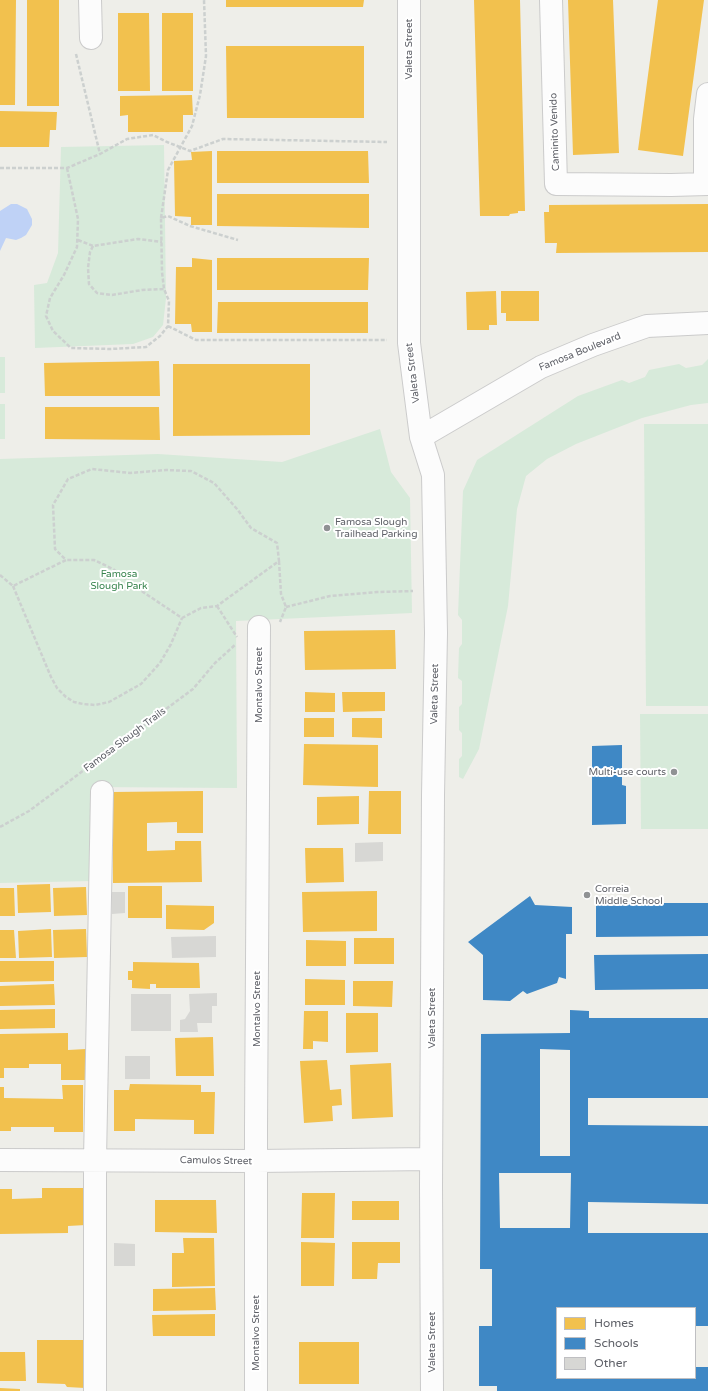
<!DOCTYPE html>
<html>
<head>
<meta charset="utf-8">
<style>
	body { margin:0 }
	#map { position:relative; width:708px; height:1391px; overflow:hidden; background:#eeeee9; font-family:"Varela Round",sans-serif }
	canvas { display:block }
	.legend { position:absolute; left:556px; top:1307px; width:140px; height:72px; box-sizing:border-box; background:#fff; border:1px solid #bfbfc2; margin:0; padding:5px 7px; list-style:none; font-size:12px; color:#5e6067 }
	.legend li { display:flex; align-items:center; gap:8px; height:20px }
	.legend b { width:20px; border:1px solid #bfbfc2 }
</style>
</head>
<body>
<div id="map">
<canvas width="708" height="1391"></canvas>
<ul class="legend">
<li><b style="height:11px;background:#f2c14e"></b>Homes</li>
<li><b style="height:11px;background:#3f88c5"></b>Schools</li>
<li><b style="height:11px;background:#d7d7d4"></b>Other</li>
</ul>
</div>
<script>
const g = document.querySelector('canvas').getContext('2d');
g.lineJoin = 'round';
function fill(path, color) {
  g.fillStyle = color;
  g.fill(path, 'evenodd');
}
function toPath(rows) {
  const path = new Path2D();
  for (const r of rows) {
    path.moveTo(r[0], r[1]);
    for (let i = 2; i < r.length; i += 2) path.lineTo(r[i], r[i + 1]);
  }
  return path;
}
function trace(path, color, width, dash) {
  g.strokeStyle = color;
  g.lineWidth = width;
  g.lineCap = dash ? 'butt' : 'round';
  g.setLineDash(dash || []);
  g.stroke(path);
}
function drawText(font, color, halo, rows, align = 'center') {
  g.font = font + ' "Varela Round",sans-serif';
  g.lineWidth = 4;
  g.setLineDash([]);
  g.textBaseline = 'middle';
  g.strokeStyle = halo;
  g.fillStyle = color;
  for (const [text, x, y, turn = 0] of rows) {
    g.save();
    g.translate(x, y);
    g.rotate((+turn || 0) * Math.PI / 180);
    g.textAlign = isNaN(turn) ? turn : align;
    if (halo) g.strokeText(text, 0, 0);
    g.fillText(text, 0, 0);
    g.restore();
  }
}
const green = toPath([
	[164,145,166,298,163,325,153,337,133,344,35,348,34,285,47,283,58,253,61,147],
	[0,357,5,357,5,393,0,393],
	[708,359,708,403,691,405,642,418,576,444,547,459,526,476,517,509,508,606,479,749,463,779,459,777,459,759,462,756,462,733,459,730,459,707,462,704,462,681,458,678,459,648,462,644,462,620,458,615,463,491,477,460,578,396,622,380,629,383,645,377,649,370,679,364,686,368,702,365],
	[0,404,5,404,5,439,0,439],
	[644,424,708,424,708,706,646,706],
	[380,429,391,472,410,498,412,613,236,621,237,788,92,787,92,881,0,883,0,459,158,454,282,462],
	[640,714,708,714,708,829,641,829]
]);
const water = toPath([
	[11,204,17,204,27,209,32,219,32,225,26,235,21,238,16,240,6,238,0,251,0,211]
]);
const homes = toPath([
	[0,0,16,0,15,105,0,105],
	[27,0,59,0,59,106,27,106],
	[226,0,364,0,363,7,226,7],
	[474,0,520,0,525,211,518,211,518,213,510,214,509,216,480,216],
	[568,0,613,0,619,153,573,155],
	[658,0,704,0,683,156,638,150],
	[118,13,149,13,150,91,118,91],
	[162,13,193,13,193,91,162,91],
	[226,46,364,46,364,118,227,118],
	[192,95,193,115,183,115,183,132,128,132,128,115,120,116,120,96],
	[0,111,57,112,56,130,50,130,49,147,0,147],
	[212,151,212,225,191,225,191,217,175,216,174,161,192,160,191,152],
	[217,151,368,151,369,183,217,183],
	[217,194,369,194,369,228,217,226],
	[708,204,708,252,556,253,557,243,545,243,544,212,549,212,549,205],
	[192,258,212,260,212,332,192,332,191,324,175,324,176,267,192,267],
	[217,258,369,258,368,290,217,290],
	[496,291,497,325,489,325,489,330,467,330,466,292],
	[501,291,539,291,539,321,506,321,506,313,501,313],
	[218,302,368,302,368,333,217,333],
	[159,361,160,396,45,396,44,363],
	[173,364,310,364,310,435,173,436],
	[45,407,159,407,160,440,45,439],
	[395,630,396,669,305,670,304,631],
	[305,692,335,693,335,712,305,712],
	[342,692,385,692,385,711,343,712],
	[304,718,334,718,334,737,304,737],
	[352,718,382,718,382,738,352,737],
	[304,744,378,745,378,787,303,785],
	[203,791,203,833,177,833,177,822,147,823,147,851,175,850,175,841,201,841,202,882,113,883,112,792],
	[369,791,401,791,401,834,368,834],
	[359,796,359,824,317,825,317,797],
	[305,848,343,848,344,882,306,883],
	[50,884,51,912,18,913,17,885],
	[128,886,162,886,162,918,128,918],
	[86,887,87,915,54,916,53,888],
	[0,888,14,888,15,916,0,916],
	[377,891,377,931,303,932,302,892],
	[166,905,214,906,214,923,204,930,166,929],
	[51,929,52,957,19,958,18,931],
	[86,929,87,957,54,958,53,930],
	[0,930,14,930,16,958,0,958],
	[354,938,394,938,394,964,354,964],
	[306,940,346,941,346,966,306,966],
	[0,961,54,961,54,981,0,982],
	[133,962,199,963,200,988,156,988,156,984,150,984,150,989,132,988,132,980,128,980,128,971,133,971],
	[305,979,345,980,345,1005,305,1005],
	[353,981,393,981,392,1007,353,1006],
	[54,984,55,1005,0,1006,0,986],
	[55,1009,55,1028,0,1029,0,1010],
	[304,1011,328,1011,328,1042,313,1041,313,1049,303,1049],
	[346,1013,378,1013,378,1052,346,1053],
	[68,1033,68,1050,86,1049,86,1080,61,1080,61,1064,29,1064,29,1068,4,1068,4,1078,0,1078,0,1034],
	[213,1037,214,1076,176,1076,175,1038],
	[327,1060,330,1090,341,1089,342,1105,332,1106,333,1121,304,1123,300,1061],
	[391,1063,393,1117,352,1119,350,1065],
	[130,1084,201,1085,201,1092,215,1092,214,1134,194,1134,194,1120,135,1119,135,1131,114,1131,114,1090,129,1090],
	[62,1085,83,1085,83,1132,54,1132,54,1127,11,1127,11,1131,0,1131,0,1087,4,1087,4,1098,63,1099],
	[42,1188,86,1188,86,1225,68,1226,68,1233,0,1234,0,1189,12,1189,12,1199,42,1198],
	[302,1193,335,1193,334,1238,301,1238],
	[155,1200,216,1200,217,1233,155,1232],
	[352,1201,399,1201,399,1220,352,1220],
	[183,1238,214,1238,215,1286,172,1287,172,1253,184,1253],
	[301,1242,335,1243,334,1286,301,1286],
	[352,1242,400,1242,400,1263,378,1263,377,1279,352,1279],
	[215,1288,216,1310,153,1311,153,1289],
	[215,1314,215,1336,153,1336,152,1315],
	[37,1340,86,1340,85,1388,67,1387,65,1384,37,1383],
	[299,1342,359,1342,359,1384,299,1384],
	[0,1352,25,1352,26,1381,0,1381],
	[0,1388,20,1389,20,1391,0,1391]
]);
const schools = toPath([
	[622,745,622,785,626,786,626,824,592,825,592,746],
	[530,896,535,905,572,907,572,934,566,934,566,979,559,977,557,983,527,994,523,991,510,1001,483,1000,483,955,468,942],
	[596,903,708,903,708,936,596,937],
	[708,954,708,989,595,990,594,955],
	[570,1010,589,1011,589,1018,708,1018,708,1098,588,1098,588,1125,708,1126,708,1204,588,1202,588,1233,708,1233,708,1326,695,1326,695,1308,557,1308,557,1378,695,1378,695,1367,708,1367,708,1391,497,1391,497,1386,479,1386,479,1326,492,1326,492,1269,480,1269,481,1034,570,1033],
	[540,1049,570,1050,570,1156,540,1156],
	[499,1173,571,1173,570,1228,500,1228]
]);
const building = toPath([
	[383,842,383,861,355,862,355,843],
	[112,892,125,892,125,913,112,914],
	[216,936,216,957,172,958,171,937],
	[217,993,217,1006,212,1006,212,1023,197,1023,198,1032,180,1032,180,1020,185,1019,190,1011,189,994],
	[131,994,171,994,171,1031,131,1031],
	[125,1056,150,1056,150,1079,125,1079],
	[114,1243,135,1244,135,1266,114,1266]
]);
const path = toPath([
	[76,54,100,154],
	[0,168,67,168,100,154,127,139,153,135,167,142,190,151,223,139,387,142],
	[67,168,78,219,77,247,64,275,50,298,46,316,53,331,71,348,111,349,146,347,160,336,168,326,169,301,164,289,162,272,161,218,168,216,190,226,238,240],
	[161,218,168,170,192,126,200,95,206,56,204,0],
	[78,240,93,246,138,239,162,242],
	[93,246,90,252,88,268,89,284,97,293,112,295,142,290,164,289],
	[168,326,196,340,387,340],
	[279,561,281,594,286,607,280,622],
	[0,575,13,586,66,560,55,549,53,505,68,479,92,469,130,473,166,470,191,471,214,483,237,509,251,528,277,543,279,561,217,606,201,608,182,618,143,592,113,569,94,560,66,560],
	[13,586,51,677,57,688,66,697,74,702,83,704,95,705,109,702,141,684,160,663,171,644,182,618],
	[217,606,237,637],
	[286,607,330,596,377,592,413,591],
	[0,827,29,811,193,689,215,663,236,644]
]);
const minor = toPath([
	[90,0,91,38],
	[409,0,409,343,421,437,433,475,436,633,433,795,431,1186,432,1391],
	[551,0,556,184,671,185,708,184],
	[705,184,705,119,708,94],
	[421,437,541,367,593,345,647,326,708,323],
	[0,1160,256,1161,431,1159],
	[95,1391,95,1160,102,792],
	[256,1391,256,1128,259,627]
]);
const markers = [
	[327,528,4,"#909294"],
	[674,772,4,"#909294"],
	[587,895,4,"#909294"]
];
const streetNames = [
	["Valeta Street",409,49,-90],
	["Caminito Venido",555,132,-92],
	["Famosa Boulevard",580,352,-22],
	["Valeta Street",413,373,-97],
	["Montalvo Street",259,685,-90],
	["Valeta Street",435,694,-89],
	["Famosa Slough Trails",125,740,-37],
	["Montalvo Street",257,1009,-90],
	["Valeta Street",432,1018,-90],
	["Camulos Street",216,1161,1],
	["Montalvo Street",256,1333,-90],
	["Valeta Street",432,1342,-90]
];
const poiNames = [
	["Famosa Slough",335,522],
	["Trailhead Parking",335,534],
	["Multi-use courts",666,772,"right"],
	["Correia",595,889],
	["Middle School",595,901]
];
const parkNames = [
	["Famosa",119,574],
	["Slough Park",119,586]
];
fill(green, '#d7eada');
fill(water, '#bfd2f6');
fill(homes, '#f2c14e');
fill(schools, '#3f88c5');
fill(building, '#d7d7d4');
trace(minor, '#cbcbcb', 24);
trace(path, '#ccd0cf', 2.5, [4, 2]);
trace(minor, '#fcfcfc', 22);
for (const [x, y, r, color] of markers) {
  const dot = new Path2D();
  dot.arc(x, y, r, 0, 2 * Math.PI);
  g.fillStyle = color;
  g.fill(dot);
  trace(dot, '#fff', 1.5);
}
drawText('10px', '#5e6067', '#fff', streetNames);
drawText('10px', '#5e6067', '#fff', poiNames, 'left');
drawText('10px', '#38844e', '#fff', parkNames);
</script>
</body>
</html>
